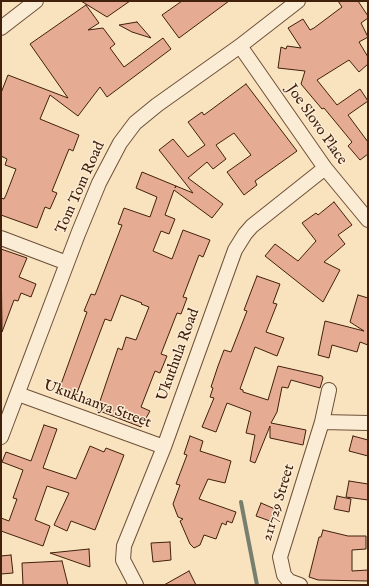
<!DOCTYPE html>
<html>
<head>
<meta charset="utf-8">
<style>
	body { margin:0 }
	#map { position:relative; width:369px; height:586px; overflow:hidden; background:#f9e2be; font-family:"IM FELL English",serif }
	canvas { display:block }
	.frame { position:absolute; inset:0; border:2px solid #41200c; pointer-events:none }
</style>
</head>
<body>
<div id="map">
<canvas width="369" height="586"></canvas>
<div class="frame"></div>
</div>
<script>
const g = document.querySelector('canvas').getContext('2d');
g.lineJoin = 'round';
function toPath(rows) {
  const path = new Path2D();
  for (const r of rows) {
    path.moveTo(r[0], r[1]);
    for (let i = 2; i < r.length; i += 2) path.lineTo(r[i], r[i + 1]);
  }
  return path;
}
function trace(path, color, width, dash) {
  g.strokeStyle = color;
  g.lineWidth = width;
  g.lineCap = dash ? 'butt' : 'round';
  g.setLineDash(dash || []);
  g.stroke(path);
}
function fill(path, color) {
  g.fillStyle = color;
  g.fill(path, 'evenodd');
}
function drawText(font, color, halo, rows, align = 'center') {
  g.font = font + ' "IM FELL English",serif';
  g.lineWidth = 3;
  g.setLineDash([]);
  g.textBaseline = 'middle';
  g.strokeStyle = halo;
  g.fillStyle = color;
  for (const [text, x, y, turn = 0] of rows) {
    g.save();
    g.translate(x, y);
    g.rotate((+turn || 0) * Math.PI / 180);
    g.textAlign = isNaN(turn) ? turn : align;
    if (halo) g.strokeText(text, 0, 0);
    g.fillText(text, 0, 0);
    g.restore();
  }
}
const stream = toPath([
	[241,502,257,585]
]);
const building = toPath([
	[81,1,130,1,107,17,81,1],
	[182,1,229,1,179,38,162,15,182,1],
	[338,1,358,1,368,16,368,18,361,23,368,37,359,42,368,57,368,64,359,72,349,60,317,80,337,105,360,89,368,101,348,115,368,142,368,154,360,160,348,146,352,142,324,108,322,109,301,84,305,71,278,68,281,47,286,49,287,46,301,48,288,28,303,19,310,30,314,28,342,7,338,1],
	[86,5,99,23,88,30,103,28,115,44,110,48,124,67,163,38,171,49,107,97,100,87,78,116,50,95,40,119,79,135,73,151,69,149,52,191,57,193,50,209,45,207,37,228,1,215,1,198,4,199,6,195,16,169,5,165,7,159,1,156,1,93,8,75,68,98,30,44,86,5],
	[137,22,151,38,132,32,119,25,137,22],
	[246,84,297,151,255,181,257,185,244,195,227,172,251,155,234,133,216,145,226,159,213,169,207,162,188,178,223,204,212,218,174,190,165,215,175,219,169,234,161,231,153,251,172,259,183,230,210,240,203,257,199,255,183,297,187,298,181,314,177,313,161,354,167,356,160,373,155,371,141,407,150,411,141,427,97,410,118,348,122,350,126,337,136,340,149,307,141,304,142,303,121,295,111,321,105,319,77,393,60,387,87,312,84,311,91,294,95,295,122,225,118,224,124,208,150,217,157,197,136,188,142,172,176,186,175,188,176,186,193,193,159,150,173,139,188,157,205,145,188,122,202,112,204,115,246,84],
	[334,202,352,225,338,235,345,244,324,262,340,270,323,302,265,256,275,244,298,261,316,241,302,223,316,213,318,215,334,202],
	[1,249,27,258,19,277,36,284,31,297,21,293,18,301,14,300,2,332,1,249],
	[257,276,280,284,273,303,277,304,266,332,284,338,277,356,255,347,240,389,243,390,243,392,268,400,278,366,322,376,323,378,320,388,291,380,288,388,282,387,277,412,271,423,306,430,303,445,270,438,270,426,255,463,250,461,255,435,246,433,251,412,227,403,216,432,202,427,214,398,210,397,213,388,211,387,218,366,224,350,231,352,247,311,244,310,257,276],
	[358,295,368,298,368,345,360,342,357,352,332,345,329,358,318,355,325,321,364,331,350,322,358,295],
	[44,425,57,429,43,468,76,479,90,446,104,452,106,448,124,455,95,530,71,521,67,531,54,525,69,493,47,486,35,520,50,526,43,546,1,531,1,518,9,521,17,499,13,498,23,470,2,462,6,452,31,461,44,425],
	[190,436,203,441,200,451,231,461,225,483,208,479,199,499,236,512,232,523,227,521,226,525,222,523,216,539,204,535,200,545,194,548,190,544,180,521,183,519,178,517,173,504,180,485,176,484,187,455,184,454,190,436],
	[353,436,368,440,368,456,349,451,353,436],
	[349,481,368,484,368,500,346,497,349,481],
	[337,496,351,499,349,512,334,509,337,496],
	[261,503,275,509,270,521,256,516,261,503],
	[323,530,348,536,366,536,366,549,352,550,352,571,368,570,368,581,318,580,309,577,319,537,321,537,323,530],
	[170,542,171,560,153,562,151,543,170,542],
	[89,549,90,567,50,553,89,549],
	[11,555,13,573,1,574,1,556,11,555],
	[62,561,68,585,23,585,22,563,62,561],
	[189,571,196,585,164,585,189,571]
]);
const minor = toPath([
	[1,28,36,1],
	[240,46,325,168,368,220],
	[1,238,67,263],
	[18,394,164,447],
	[322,422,368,423],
	[1,437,78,234,99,183,120,143,135,123,157,105,240,46,298,1],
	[136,585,123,560,124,546,164,447,235,250,245,234,252,226,325,168],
	[300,585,289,581,284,575,280,557,322,422,329,390]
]);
const streetNames = [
	["Joe Slovo Place",316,125,55],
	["Tom Tom Road",81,188,-66],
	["Ukuthula Road",179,355,-70],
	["Ukukhanya Street",97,405,20],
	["211729 Street",279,503,-73]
];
trace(stream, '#797f6f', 4);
fill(building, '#e6ab93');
trace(building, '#41200c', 1);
trace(minor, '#6f5038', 16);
trace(minor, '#fbecd5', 14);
drawText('15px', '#41200c', '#fbecd5', streetNames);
</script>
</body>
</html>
